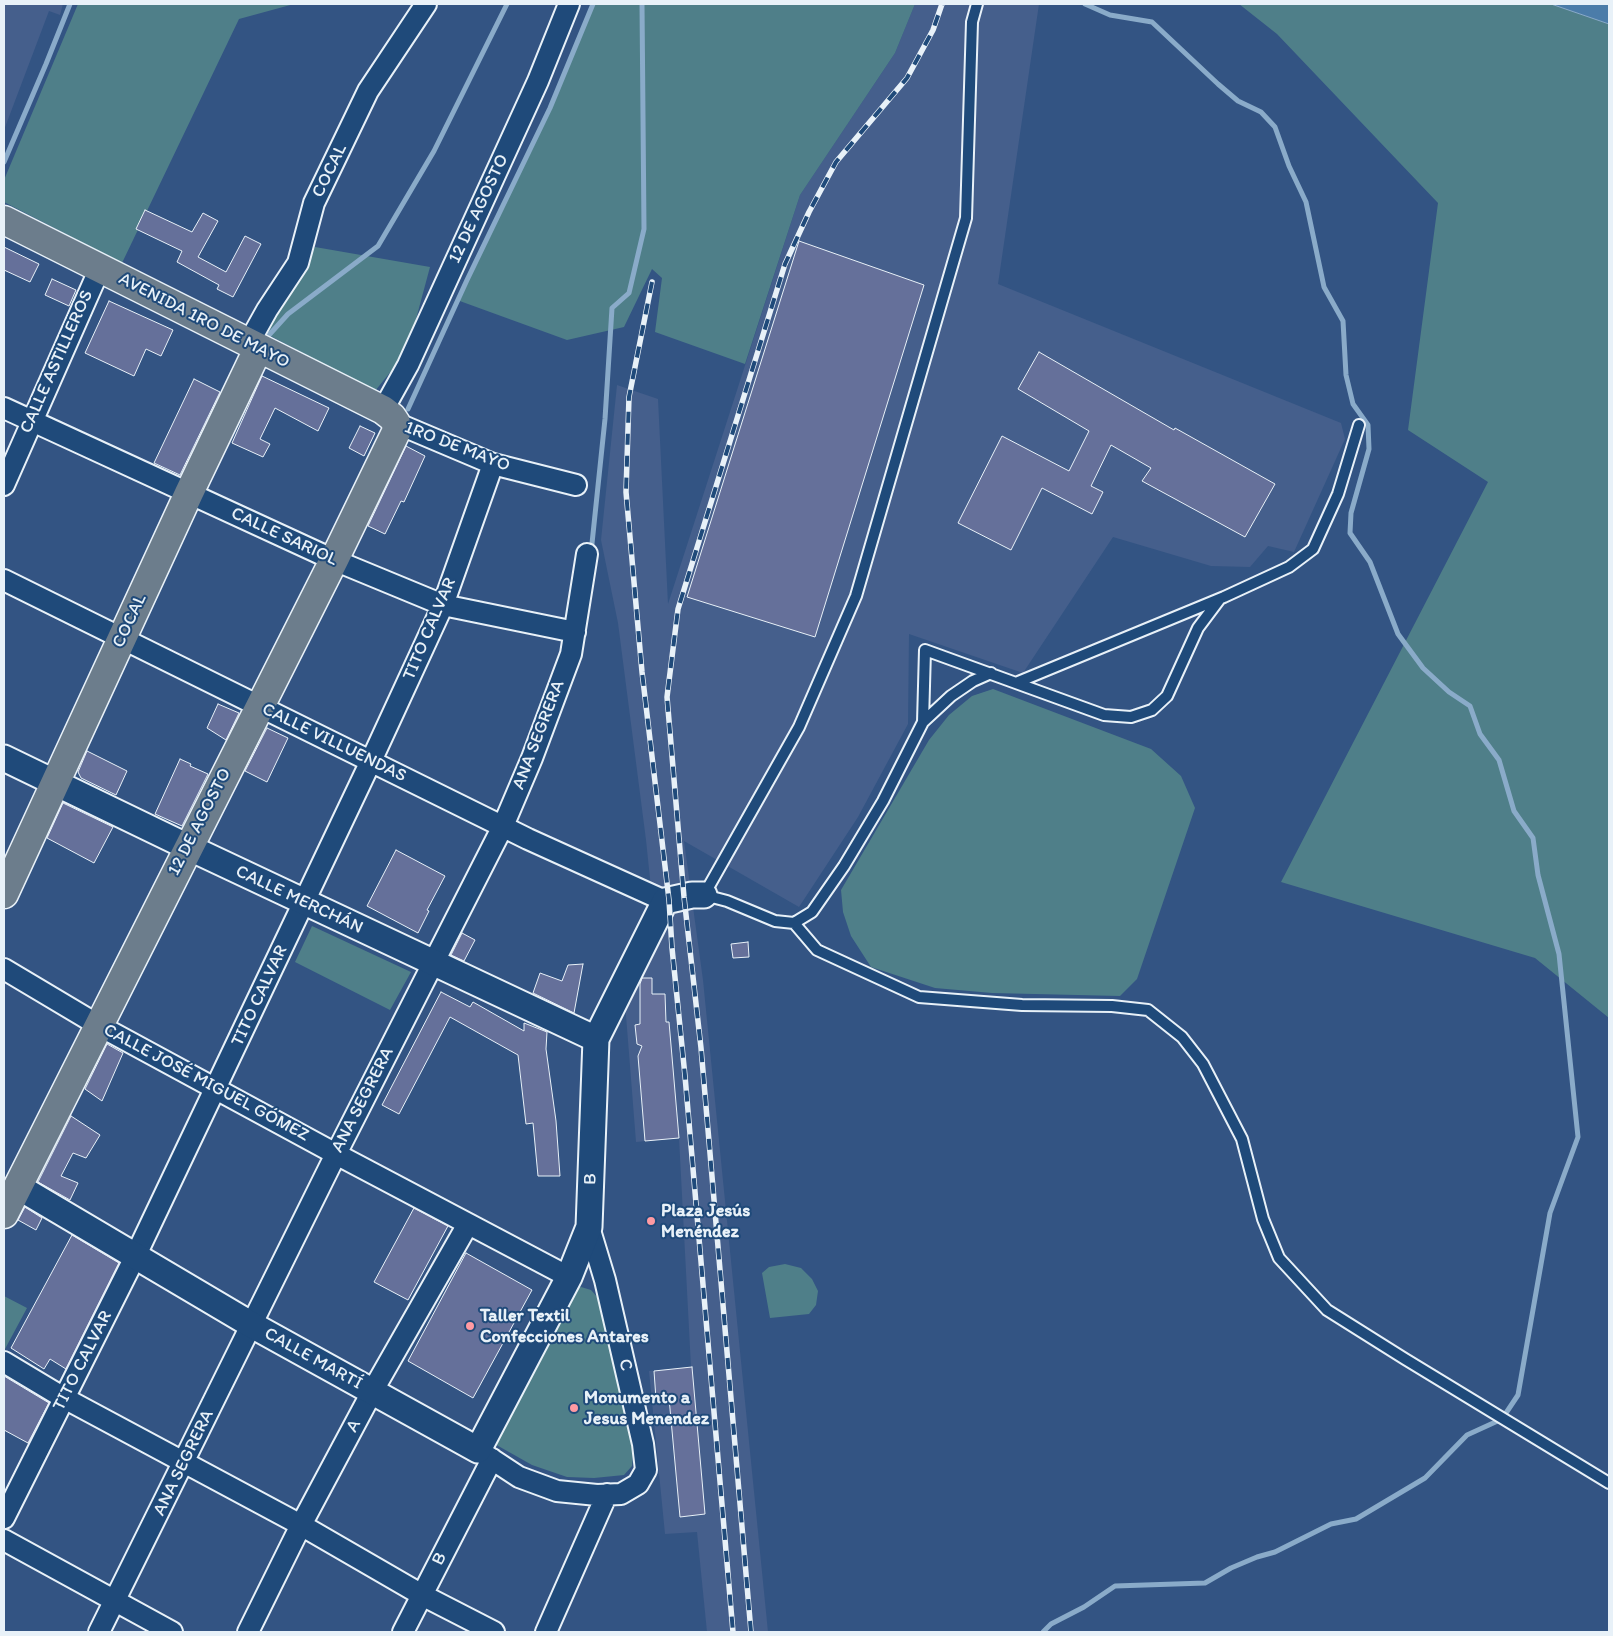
<!DOCTYPE html>
<html>
<head>
<meta charset="utf-8">
<style>
	body { margin:0 }
	#map { position:relative; width:1613px; height:1636px; overflow:hidden; background:#335483; font-family:Itim,sans-serif }
	canvas { display:block }
	.frame { position:absolute; inset:0; border:5px solid #e8f1f8; pointer-events:none }
</style>
</head>
<body>
<div id="map">
<canvas width="1613" height="1636"></canvas>
<div class="frame"></div>
</div>
<script>
const g = document.querySelector('canvas').getContext('2d');
g.lineJoin = 'round';
function fill(path, color) {
  g.fillStyle = color;
  g.fill(path, 'evenodd');
}
function toPath(rows) {
  const path = new Path2D();
  for (const r of rows) {
    path.moveTo(r[0], r[1]);
    for (let i = 2; i < r.length; i += 2) path.lineTo(r[i], r[i + 1]);
  }
  return path;
}
function trace(path, color, width, dash) {
  g.strokeStyle = color;
  g.lineWidth = width;
  g.lineCap = dash ? 'butt' : 'round';
  g.setLineDash(dash || []);
  g.stroke(path);
}
function drawText(font, color, halo, rows, align = 'center') {
  g.font = font + ' Itim,sans-serif';
  g.lineWidth = 4;
  g.setLineDash([]);
  g.textBaseline = 'middle';
  g.strokeStyle = halo;
  g.fillStyle = color;
  for (const [text, x, y, turn = 0] of rows) {
    g.save();
    g.translate(x, y);
    g.rotate((+turn || 0) * Math.PI / 180);
    g.textAlign = isNaN(turn) ? turn : align;
    if (halo) g.strokeText(text, 0, 0);
    g.fillText(text, 0, 0);
    g.restore();
  }
}
const built = toPath([
	[4,4,63,4,60,15,49,11,4,130],
	[915,4,1039,4,998,284,1341,423,1345,439,1294,552,1268,546,1250,567,1211,566,1113,537,1023,673,909,634,908,724,858,817,799,907,684,841,703,980,768,1632,707,1632,697,1532,665,1534,649,1371,691,1367,679,1138,636,1142,624,990,655,927,646,840,618,623,601,540,617,385,658,399,668,604,800,195,895,53]
]);
const green = toPath([
	[78,4,294,4,239,19,122,263,4,202,4,180],
	[593,4,915,4,895,53,800,195,745,364,655,332,662,278,652,269,624,327,567,340,457,300,550,108],
	[1239,4,1551,4,1609,24,1609,1018,1535,958,1281,882,1488,482,1408,430,1438,203,1277,34],
	[315,247,430,267,412,334,396,365,375,391,265,333],
	[993,689,1151,749,1181,776,1195,808,1137,979,1120,996,992,993,935,988,871,967,851,936,843,912,841,890,929,740,949,715,972,696],
	[312,926,411,972,390,1010,295,962],
	[785,1264,801,1268,812,1279,818,1291,816,1305,809,1314,770,1318,762,1273,769,1267],
	[581,1287,591,1290,599,1299,634,1442,632,1466,624,1475,594,1478,567,1477,532,1465,493,1443,571,1289],
	[4,1296,27,1308,5,1349,4,1349]
]);
const water = toPath([
	[1551,4,1609,4,1609,24,1551,4]
]);
const stream = toPath([
	[4,162,46,64,70,4],
	[269,335,288,314,378,246,434,151,507,4],
	[408,409,467,280,550,108,593,4],
	[591,553,605,419,612,308,629,293,644,229,642,4],
	[1043,1632,1051,1624,1084,1607,1115,1586,1205,1583,1231,1568,1257,1557,1275,1552,1331,1524,1356,1519,1425,1478,1467,1435,1502,1419,1518,1395,1550,1213,1578,1137,1559,954,1538,875,1533,838,1514,811,1499,760,1480,734,1470,706,1449,692,1423,668,1398,634,1370,562,1350,533,1351,513,1369,449,1368,425,1353,404,1346,375,1343,321,1324,287,1306,202,1289,166,1275,127,1261,112,1238,101,1218,84,1152,22,1110,15,1085,4]
]);
const building = toPath([
	[145,210,192,232,203,213,218,221,198,257,226,272,245,236,261,244,233,297,217,289,219,285,177,262,182,251,136,229,145,210],
	[799,241,924,285,815,637,687,597,799,241],
	[4,247,39,264,30,282,4,270,4,247],
	[52,279,76,290,69,306,45,295,52,279],
	[109,301,173,330,161,356,146,349,134,376,85,353,109,301],
	[1039,352,1174,430,1175,428,1275,484,1245,537,1142,481,1151,468,1111,445,1091,486,1103,492,1092,514,1042,488,1011,550,958,523,1002,436,1069,471,1089,431,1018,389,1039,352],
	[262,376,329,408,318,431,275,408,260,439,270,444,263,457,232,443,262,376],
	[194,379,220,392,180,475,154,463,194,379],
	[360,426,375,433,364,456,349,448,360,426],
	[406,446,425,456,404,502,401,501,385,534,368,526,406,446],
	[218,704,239,713,226,740,207,728,218,704],
	[267,728,288,738,267,782,245,771,267,728],
	[87,751,127,771,116,795,81,778,78,772,87,751],
	[180,759,191,764,190,766,208,774,182,826,155,814,180,759],
	[63,803,113,827,94,863,47,838,63,803],
	[396,850,445,876,427,910,429,911,418,933,367,906,396,850],
	[462,933,475,940,464,961,451,955,462,933],
	[748,942,749,957,733,958,731,944,748,942],
	[583,964,574,1013,533,993,540,973,562,981,568,965,583,964],
	[642,978,652,978,652,994,665,994,666,1022,669,1022,679,1138,645,1141,638,1056,642,1046,637,1044,635,1025,640,1024,640,984,642,978],
	[441,992,470,1007,473,1002,524,1031,524,1023,547,1032,546,1049,556,1121,560,1176,538,1176,533,1123,526,1124,518,1055,450,1017,399,1114,382,1105,441,992],
	[107,1044,123,1053,102,1101,85,1089,107,1044],
	[71,1116,100,1135,86,1158,73,1153,61,1176,78,1183,70,1200,38,1182,71,1116],
	[25,1207,42,1218,36,1230,18,1220,25,1207],
	[414,1208,448,1226,408,1300,374,1282,414,1208],
	[72,1235,119,1263,66,1369,50,1359,44,1369,11,1348,72,1235],
	[466,1253,532,1290,473,1398,408,1361,466,1253],
	[692,1367,705,1514,680,1517,669,1398,656,1399,654,1371,692,1367],
	[4,1376,49,1403,28,1443,4,1430,4,1376]
]);
const service = toPath([
	[977,4,972,22,966,218,856,596,799,727,704,895,727,901,775,921,794,923,812,912,844,866,883,801,923,722,951,696,973,681,991,673],
	[1018,682,1224,597,1289,567,1313,549,1338,494,1359,425],
	[923,722,925,650,1104,715,1131,717,1152,710,1167,696,1198,628,1219,600],
	[794,923,817,950,919,997,1022,1005,1112,1006,1148,1010,1182,1037,1203,1064,1242,1139,1263,1219,1279,1258,1327,1310,1405,1359,1609,1483]
]);
const minor = toPath([
	[248,344,267,310,298,263,314,203,368,91,426,4],
	[4,408,334,560,443,605,575,632],
	[383,410,408,365,538,81,569,4],
	[396,423,493,464,576,485],
	[4,485,100,268],
	[4,580,528,839,665,901],
	[4,969,98,1025,336,1154,569,1277],
	[4,1362,64,1398,301,1525,422,1595,494,1632],
	[478,1450,519,1477,557,1491,597,1495,621,1494,638,1484,646,1470,643,1444,605,1280,589,1227],
	[4,1518,135,1257,371,761,443,605,493,464],
	[4,1540,172,1632],
	[99,1632,336,1154,503,826,532,758,571,654,587,554],
	[248,1632,301,1525,372,1392,468,1224],
	[403,1632,492,1459],
	[546,1632,607,1494]
]);
const tertiary = toPath([
	[4,758,188,847,596,1039],
	[17,1186,252,1325,478,1450,569,1277,589,1227,596,1039,665,901,692,895,704,895]
]);
const primary = toPath([
	[4,220,383,410,392,417,396,423,397,430,334,560,4,1214],
	[4,894,189,493,258,349]
]);
const rail = toPath([
	[652,282,629,397,626,492,642,672,669,900,672,948,685,1076,733,1632],
	[751,1632,701,1048,684,897,667,697,678,609,785,264,809,212,836,162,907,78,933,30,942,4]
]);
const markers = [
	[651,1221,5,"#ff9aa2"],
	[470,1326,5,"#ff9aa2"],
	[574,1408,5,"#ff9aa2"]
];
const streetNames = [
	["COCAL",330,171,-64],
	["12 DE AGOSTO",479,209,-65],
	["AVENIDA 1RO DE MAYO",204,321,27],
	["CALLE ASTILLEROS",57,362,-66],
	["1RO DE MAYO",457,447,21],
	["CALLE SARIOL",284,537,25],
	["COCAL",130,621,-65],
	["TITO CALVAR",430,629,-67],
	["ANA SEGRERA",539,735,-69],
	["CALLE VILLUENDAS",334,743,26],
	["12 DE AGOSTO",200,822,-63],
	["CALLE MERCHÁN",299,900,25],
	["TITO CALVAR",260,996,-65],
	["CALLE JOSÉ MIGUEL GÓMEZ",206,1083,28],
	["ANA SEGRERA",363,1100,-63],
	["B",591,1179,-88],
	["CALLE MARTÍ",313,1359,29],
	["TITO CALVAR",83,1361,-63],
	["C",625,1365,77],
	["A",354,1426,-62],
	["ANA SEGRERA",184,1463,-64],
	["B",440,1559,-63]
];
const poiNames = [
	["Plaza Jesús",661,1211],
	["Menéndez",661,1232],
	["Taller Textil",480,1316],
	["Confecciones Antares",480,1337],
	["Monumento a",584,1398],
	["Jesus Menendez",584,1419]
];
fill(built, '#455f8c');
fill(green, '#4f7f89');
fill(water, '#4b7ca9');
trace(water, '#8aabc9', 1);
trace(stream, '#8aabc9', 5);
fill(building, '#65709a');
trace(building, '#e8f1f8', 1);
trace(service, '#e8f1f8', 14);
trace(minor, '#e8f1f8', 24);
trace(tertiary, '#e8f1f8', 29);
trace(primary, '#e8f1f8', 31);
trace(service, '#1f4a7a', 10);
trace(minor, '#1f4a7a', 20);
trace(tertiary, '#1f4a7a', 25);
trace(primary, '#6c7d8c', 28);
trace(rail, '#e8f1f8', 5.5);
trace(rail, '#1f4a7a', 4, [11]);
for (const [x, y, r, color] of markers) {
  const dot = new Path2D();
  dot.arc(x, y, r, 0, 2 * Math.PI);
  g.fillStyle = color;
  g.fill(dot);
  trace(dot, '#1f4a7a', 2);
}
drawText('18px', '#e8f1f8', '#1f4a7a', streetNames);
drawText('bold 18px', '#e8f1f8', '#1f4a7a', poiNames, 'left');
</script>
</body>
</html>
